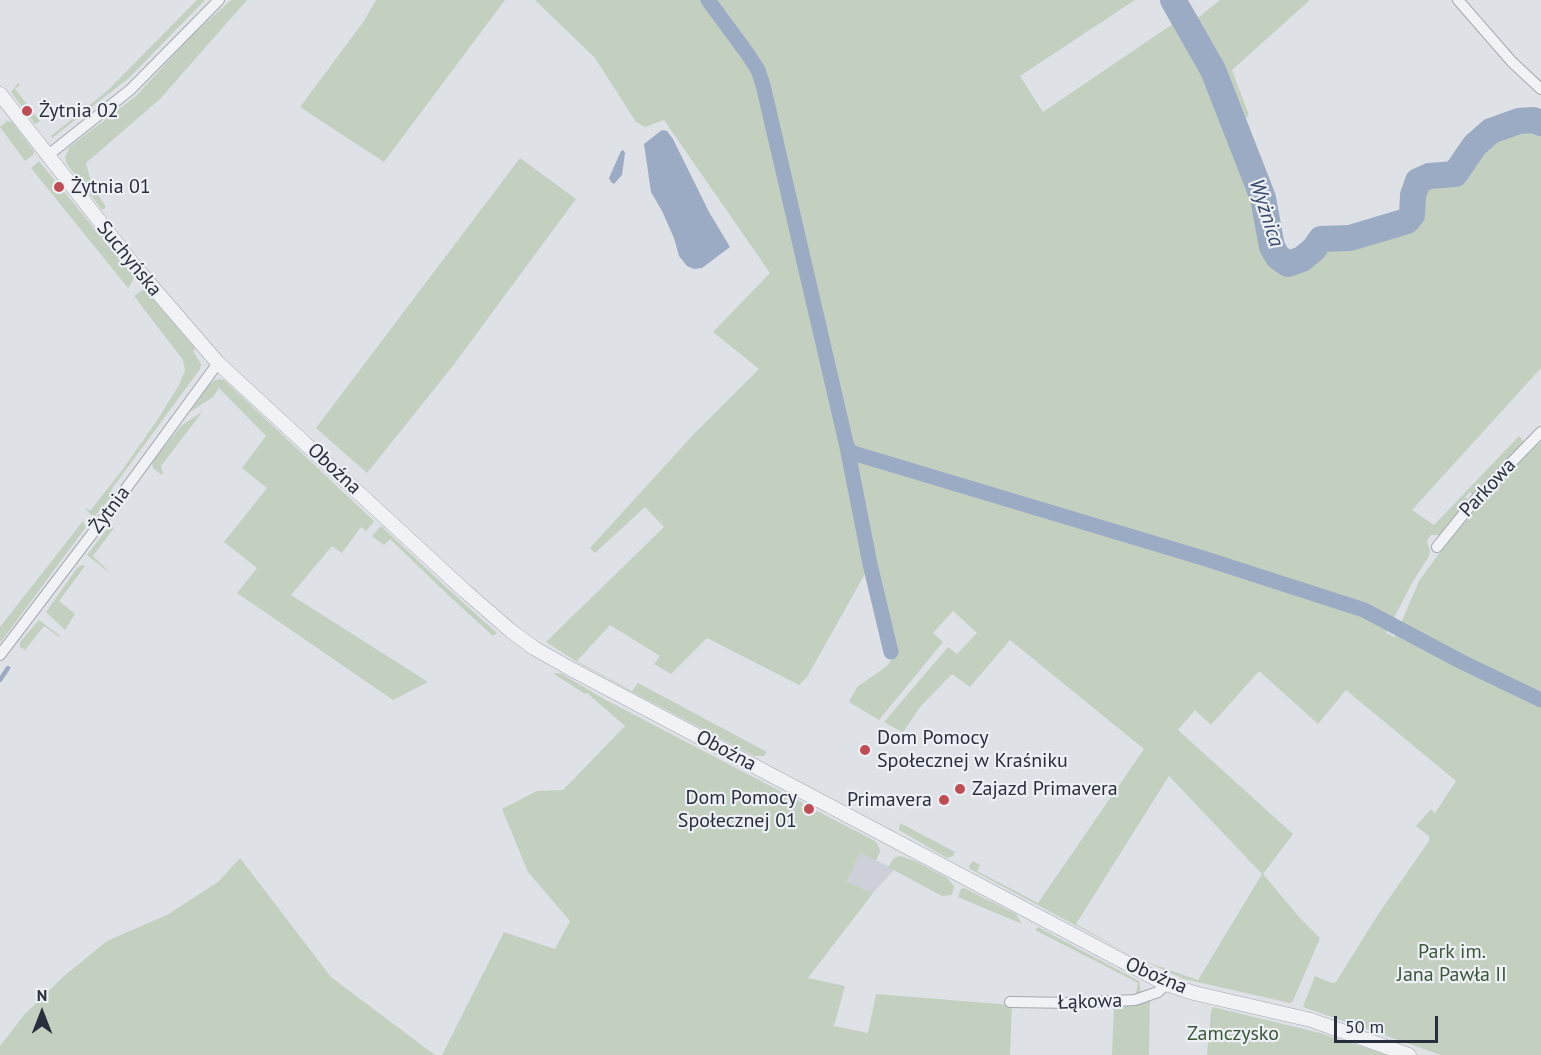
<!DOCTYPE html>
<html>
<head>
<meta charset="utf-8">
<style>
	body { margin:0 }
	#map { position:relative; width:1541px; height:1055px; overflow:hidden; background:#dee1e6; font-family:"PT Sans",sans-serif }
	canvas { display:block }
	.north { position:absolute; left:12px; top:983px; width:60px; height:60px; -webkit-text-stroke:4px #edf0f4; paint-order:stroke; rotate:0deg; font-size:16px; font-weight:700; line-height:24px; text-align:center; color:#292e3c }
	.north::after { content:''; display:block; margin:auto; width:21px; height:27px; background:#292e3c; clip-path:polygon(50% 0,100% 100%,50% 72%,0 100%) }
	.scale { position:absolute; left:1334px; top:1016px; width:104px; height:27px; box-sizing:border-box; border:3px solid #292e3c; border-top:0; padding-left:8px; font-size:18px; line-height:21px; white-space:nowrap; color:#292e3c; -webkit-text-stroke:4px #edf0f4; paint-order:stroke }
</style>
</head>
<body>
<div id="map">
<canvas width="1541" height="1055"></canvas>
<div class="north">N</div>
<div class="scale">50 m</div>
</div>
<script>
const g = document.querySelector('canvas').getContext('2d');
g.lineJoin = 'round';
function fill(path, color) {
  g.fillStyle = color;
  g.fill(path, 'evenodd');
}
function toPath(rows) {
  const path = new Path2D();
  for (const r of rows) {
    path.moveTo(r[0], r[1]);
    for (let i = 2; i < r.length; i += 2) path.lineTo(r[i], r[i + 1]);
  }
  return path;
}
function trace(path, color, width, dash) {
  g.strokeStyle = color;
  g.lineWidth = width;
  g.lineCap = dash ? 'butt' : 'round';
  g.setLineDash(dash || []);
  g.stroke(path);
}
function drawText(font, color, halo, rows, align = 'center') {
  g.font = font + ' "PT Sans",sans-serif';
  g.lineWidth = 4.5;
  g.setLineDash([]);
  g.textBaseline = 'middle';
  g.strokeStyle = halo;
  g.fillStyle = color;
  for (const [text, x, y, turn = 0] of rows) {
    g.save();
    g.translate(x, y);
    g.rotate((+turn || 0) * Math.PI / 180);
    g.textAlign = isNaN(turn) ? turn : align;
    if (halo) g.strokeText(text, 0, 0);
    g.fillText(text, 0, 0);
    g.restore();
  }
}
const built = toPath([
	[860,853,895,869,873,893,847,882]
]);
const green = toPath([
	[197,0,205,0,129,78,52,138,51,136,106,92],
	[231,0,247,0,160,99,86,163,92,186,106,207,102,210,67,164,65,157,69,150,68,148,136,96,192,35],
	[376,0,505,0,384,162,300,107,364,21],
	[535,0,706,0,737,40,711,0,1135,0,1020,76,1043,112,1180,19,1169,0,1184,0,1194,21,1220,0,1310,0,1232,70,1249,115,1238,126,1263,198,1272,247,1278,257,1288,264,1302,259,1314,249,1321,239,1350,238,1407,221,1412,215,1413,195,1418,181,1429,176,1455,174,1460,169,1466,155,1482,137,1505,125,1533,120,1541,112,1541,368,1412,510,1434,525,1519,436,1525,443,1473,495,1470,492,1465,497,1469,500,1443,535,1431,535,1427,541,1430,551,1429,556,1412,583,1386,633,1395,637,1419,581,1475,504,1541,437,1541,1055,1441,1055,1303,1007,1315,976,1332,983,1336,982,1379,913,1429,841,1429,836,1416,826,1431,809,1435,813,1456,781,1346,690,1318,724,1259,671,1211,725,1195,710,1178,730,1293,834,1263,874,1299,917,1320,938,1293,1001,1290,1003,1184,979,1144,961,1198,980,1262,874,1169,776,1076,924,1131,955,970,869,969,866,973,861,980,865,977,871,1038,903,1144,749,1010,640,970,687,952,674,920,707,904,731,902,732,884,722,948,647,957,654,977,633,953,611,933,633,943,642,879,720,849,702,857,687,887,666,892,659,870,565,807,677,799,685,707,638,671,674,654,664,660,656,610,625,577,661,632,691,638,683,767,752,764,756,754,756,632,692,577,662,546,642,664,527,645,507,595,553,590,548,693,435,759,369,713,332,770,273,664,120,645,127,636,122,595,58],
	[18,83,20,85,15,89,40,121,35,124,11,92],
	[7,121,12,122,34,151,33,155,25,161,0,127],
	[520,158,576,199,452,367,367,473,316,428],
	[39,161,133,276,133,280,128,288,31,168],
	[142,290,146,291,195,348,193,351,201,364,200,369,111,490,114,493,95,516,91,515,84,507,90,511,123,469,158,419,179,385,185,370,183,360,134,296],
	[220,379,224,380,374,521,366,531,361,527,342,553,332,546,291,595,428,682,393,700,237,593,257,568,224,542,267,488,242,468,266,436,219,388,213,397,190,412,209,385,215,380],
	[203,411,161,466,163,473,162,475,153,468,152,462,181,426],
	[83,521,86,527,0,643,0,627],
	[110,525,114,528,93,556,111,574,87,555],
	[381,526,446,587,497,633,493,636,447,594,390,539,384,545,372,536],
	[82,565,85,566,59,601,75,614,65,630,46,612,77,568],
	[39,620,60,636,59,637,44,626,25,650,20,647,20,642],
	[557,673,562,674,604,699,803,803,801,808,813,814,817,811,875,841,878,845,880,851,876,861,860,853,847,882,873,893,808,978,845,986,834,1026,868,1033,876,994,1012,1005,1010,1055,442,1055,504,932,555,949,570,921,528,872,502,809,537,791,563,790,625,726,587,693,585,694,554,674],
	[900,823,955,852,953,856,947,858,899,830],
	[900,856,915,861,947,878,954,886,952,895,942,896,888,867,894,858],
	[240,858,331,977,435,1055,0,1055,0,1046,24,1015,64,976,107,941,167,915,218,882],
	[964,888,1016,914,1022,924,958,897,961,889],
	[1038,927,1139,981,1141,993,1135,998,1138,983,1035,930],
	[1150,1000,1149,1055,1112,1055,1114,1005],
	[1213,1007,1320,1033,1388,1055,1207,1055,1211,1011]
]);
const water = toPath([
	[662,130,667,131,673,139,709,212,730,247,702,268,694,269,687,266,679,256,674,238,662,211,651,192,644,144],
	[623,150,625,153,622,175,614,184,611,182,609,178,621,151]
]);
const stream = toPath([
	[0,680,8,668]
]);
const canal = toPath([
	[708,0,747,53,758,70,763,85,847,447,853,453,1203,558,1364,610,1462,662,1541,700],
	[847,447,870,564,891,652]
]);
const river = toPath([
	[1173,0,1213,70,1263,198,1272,247,1278,257,1288,264,1302,259,1314,249,1321,239,1350,238,1407,221,1412,215,1413,195,1418,181,1429,176,1455,174,1475,145,1491,131,1519,121,1533,120,1541,123]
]);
const minor = toPath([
	[1458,0,1512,62,1541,89],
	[47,156,130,90,219,0],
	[1437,547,1475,500,1541,432],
	[0,655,114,505,218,363],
	[1010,1002,1073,1003,1135,1000,1158,992,1166,984]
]);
const tertiary = toPath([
	[0,94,137,269,218,363,465,591,511,631,534,648,571,669,1166,984,1194,993,1311,1020,1409,1055]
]);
const markers = [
	[27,111,6,"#c14d54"],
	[59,187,6,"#c14d54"],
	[865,750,6,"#c14d54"],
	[960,789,6,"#c14d54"],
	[944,800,6,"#c14d54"],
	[809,809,6,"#c14d54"]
];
const poiNames = [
	["Żytnia 02",39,111],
	["Żytnia 01",71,187],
	["Dom Pomocy",877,738],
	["Społecznej w Kraśniku",877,761],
	["Zajazd Primavera",972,789],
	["Dom Pomocy",797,798,"right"],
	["Społecznej 01",797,821,"right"],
	["Primavera",932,800,"right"]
];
const streetNames = [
	["Suchyńska",129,259,51],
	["Oboźna",334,469,43],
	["Parkowa",1488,488,-47],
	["Żytnia",110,510,-53],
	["Oboźna",726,751,28],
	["Oboźna",1156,976,23],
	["Łąkowa",1090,1002,-2]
];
const parkNames = [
	["Park im.",1452,952],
	["Jana Pawła II",1452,975],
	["Zamczysko",1233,1034]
];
const waterNames = [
	["Wyżnica",1266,213,72]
];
fill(built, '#cdd0d8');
fill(green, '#c3d0c0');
fill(water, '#9cabc4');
trace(stream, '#9cabc4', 4.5);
trace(canal, '#9cabc4', 15);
trace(river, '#9cabc4', 26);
trace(minor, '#a4a8b0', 12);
trace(tertiary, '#a4a8b0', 15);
trace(minor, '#f0f2f5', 10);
trace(tertiary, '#f0f2f5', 14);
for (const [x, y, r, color] of markers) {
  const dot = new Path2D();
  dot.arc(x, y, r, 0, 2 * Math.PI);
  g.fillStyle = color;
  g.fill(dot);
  trace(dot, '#edf0f4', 2);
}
drawText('20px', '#292e3c', '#edf0f4', poiNames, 'left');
drawText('20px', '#292e3c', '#edf0f4', streetNames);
drawText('20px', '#3a5637', '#edf0f4', parkNames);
drawText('italic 21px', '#37496c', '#edf0f4', waterNames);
</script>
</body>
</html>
